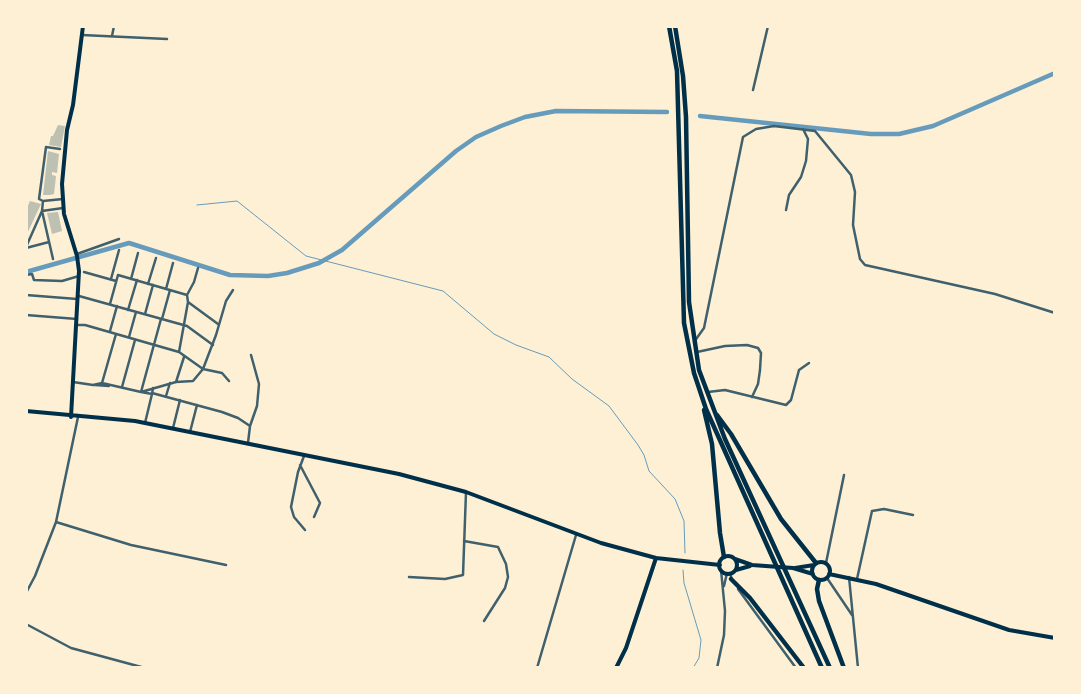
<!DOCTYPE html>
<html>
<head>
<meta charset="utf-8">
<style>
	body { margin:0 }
	#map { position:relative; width:1081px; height:694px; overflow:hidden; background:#fdf0d5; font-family:"PT Sans",sans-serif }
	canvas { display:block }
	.frame { position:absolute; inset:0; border:28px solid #fdf0d5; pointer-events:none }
</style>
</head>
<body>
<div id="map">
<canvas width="1081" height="694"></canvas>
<div class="frame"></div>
</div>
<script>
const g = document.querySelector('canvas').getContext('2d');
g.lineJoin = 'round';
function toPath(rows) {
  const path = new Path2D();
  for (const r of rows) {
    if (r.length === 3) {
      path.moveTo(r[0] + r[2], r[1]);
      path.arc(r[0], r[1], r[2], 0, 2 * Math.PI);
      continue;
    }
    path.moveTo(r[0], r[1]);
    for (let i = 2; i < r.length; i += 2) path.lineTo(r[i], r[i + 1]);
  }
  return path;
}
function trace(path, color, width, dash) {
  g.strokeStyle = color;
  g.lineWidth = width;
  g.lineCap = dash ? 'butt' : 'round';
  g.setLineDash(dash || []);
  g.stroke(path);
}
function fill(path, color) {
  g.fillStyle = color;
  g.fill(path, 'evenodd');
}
const stream = toPath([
	[197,205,237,201,306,256,443,291,494,334,516,345,549,357,572,379,609,406,638,445,644,455,649,471,675,499,684,521,685,553],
	[683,570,684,583,701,640,699,658,693,668]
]);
const canal = toPath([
	[700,116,871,134,899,134,933,126,1055,73],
	[26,272,129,243,230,275,268,276,287,273,319,263,342,250,456,151,476,137,501,126,525,117,556,111,667,112]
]);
const building = toPath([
	[58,125,65,126,61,147,49,145,51,136,53,136],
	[48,151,59,154,57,173,52,172,52,175,56,176,54,194,50,195,43,195],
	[30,201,41,204,26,236,26,210],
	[58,212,62,231,52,234,47,213]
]);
const minor = toPath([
	[82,35,167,39],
	[112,36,114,26],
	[753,90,768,26],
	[60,149,46,147,39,199,43,201,42,211,63,208],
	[43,201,63,199],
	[786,210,789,195,801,177,806,161,808,139,803,129],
	[26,247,42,211,53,259],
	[26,248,49,242],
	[77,254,119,239],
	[198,268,194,282,187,295,188,302,179,352,203,369,222,373,229,381],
	[84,272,116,281],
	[26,275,32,274,34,280,62,281,79,276],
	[111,279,119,250],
	[131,279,138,253],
	[148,284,156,258],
	[166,289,173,263],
	[26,295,77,299],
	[79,296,187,326,213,345],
	[188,302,218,324],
	[110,304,118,275,187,295],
	[128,310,137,280],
	[145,314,153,285],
	[26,315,77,319],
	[162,319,170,290],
	[77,325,85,325,179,352],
	[110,331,117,306],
	[129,337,136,312],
	[694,342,704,328,743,137,756,129,774,126,815,131,851,175,855,192,853,225,860,259,865,265,995,294,1055,313],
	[697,352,725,346,747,345,758,348,761,353,760,370,758,384,752,397],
	[73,382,93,385,102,383,141,392,176,382,193,381,203,369,216,335,226,301,233,290],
	[176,382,184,357],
	[102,383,116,334],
	[95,385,109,386],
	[122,387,135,340],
	[153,388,152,394,141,392,161,319],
	[708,392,725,390,786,405,791,400,799,370,809,363],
	[152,393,222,412,238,418,250,426],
	[166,396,170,383],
	[145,423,152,394],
	[173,428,180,400],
	[190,432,197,405],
	[248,443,250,426,257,406,259,384,251,355],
	[304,456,298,472,291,507,294,517,305,530],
	[300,465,320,503,314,517],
	[56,522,131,545,226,565],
	[464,541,498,547,506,564,508,577,505,588,484,621],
	[826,563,844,475],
	[730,573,732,580],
	[409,577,445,579,463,575,466,492],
	[849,577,858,668],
	[827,578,852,615],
	[857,579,872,511,884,509,913,515],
	[724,586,727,573],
	[738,589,796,668],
	[26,593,35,576,56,522,78,417],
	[26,624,71,648,145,668],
	[537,668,576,535],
	[717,668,724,635,725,611,721,570]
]);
const secondary = toPath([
	[26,411,135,421,399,474,466,492,601,543,656,558,720,565],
	[71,417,79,271,77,256,64,214,62,184,67,130,73,105,83,26],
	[728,565,9],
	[735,559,752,565,793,568,813,574],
	[821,571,9],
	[795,568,814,565],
	[736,570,750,566],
	[829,574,876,584,1009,630,1055,638],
	[616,668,626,648,656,558]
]);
const trunk = toPath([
	[669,26,677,71,684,323,694,373,706,409,822,668],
	[675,26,683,76,686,117,689,302,699,370,725,439,830,668],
	[704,410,712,444,720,533,724,557],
	[717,415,731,434,781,519,816,563],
	[731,579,750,598,804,668],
	[819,580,817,589,819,601,844,668]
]);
trace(stream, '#669bbc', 1);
trace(canal, '#669bbc', 4.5);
fill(building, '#bec0b2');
trace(minor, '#3f606c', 2.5);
trace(secondary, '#003049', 4);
trace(trunk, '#003049', 4.5);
</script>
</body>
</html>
